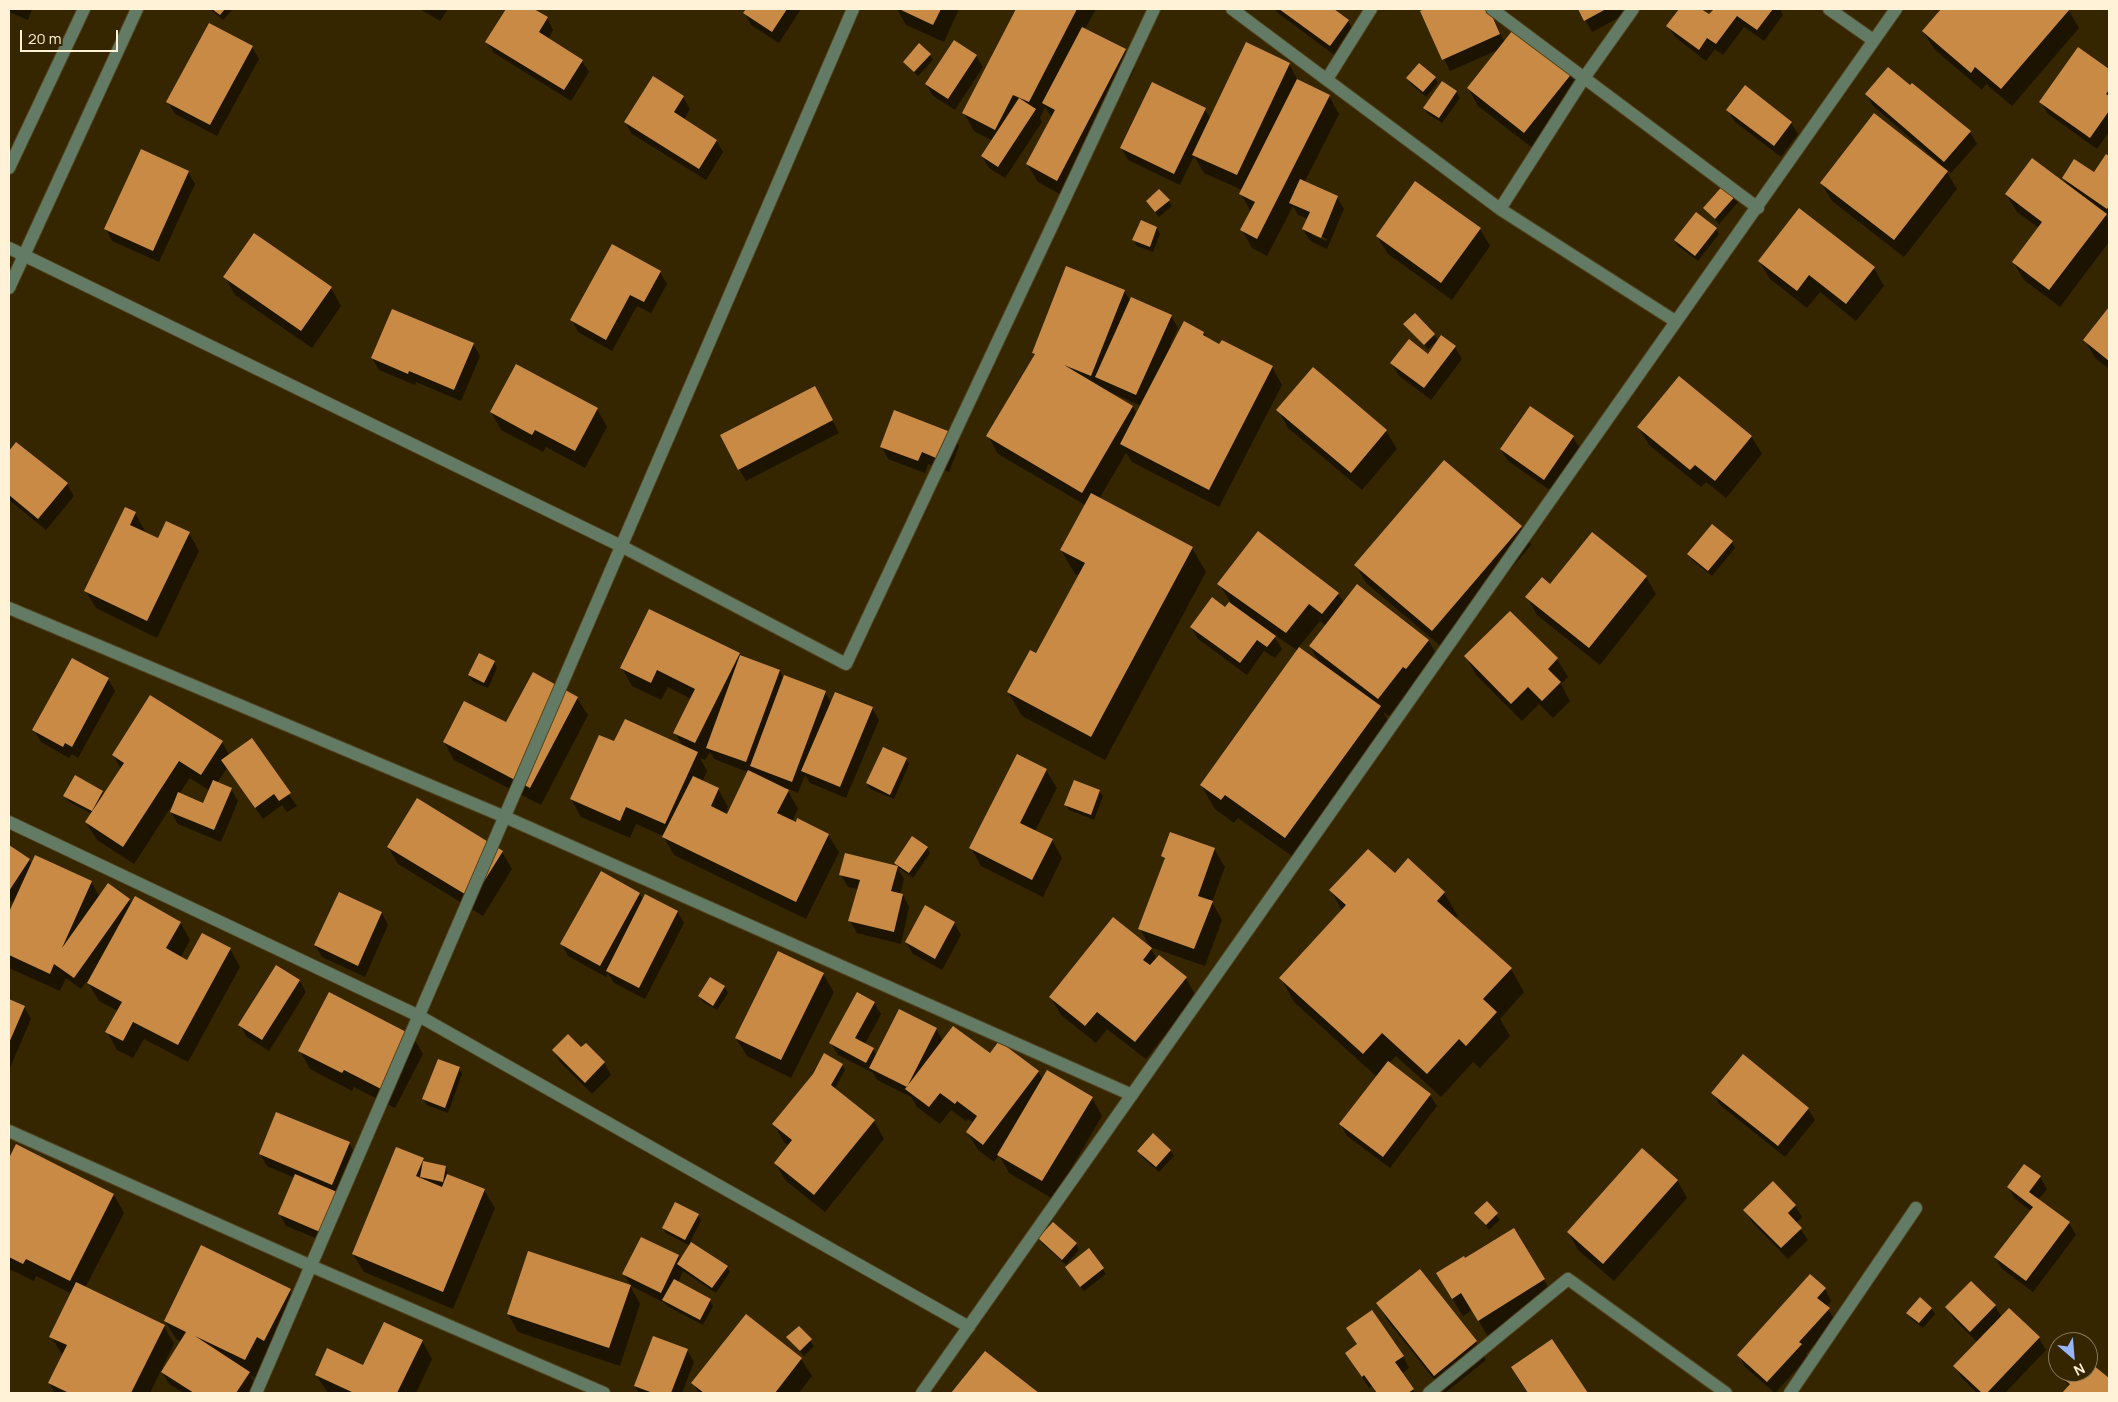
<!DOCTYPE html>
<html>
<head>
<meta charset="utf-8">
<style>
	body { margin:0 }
	#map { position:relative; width:2118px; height:1402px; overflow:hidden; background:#352600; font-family:Manrope,sans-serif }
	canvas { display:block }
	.frame { position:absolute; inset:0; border:10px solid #fff2d6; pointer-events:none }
	.north { position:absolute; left:2048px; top:1332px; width:50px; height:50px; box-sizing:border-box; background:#352600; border:1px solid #867856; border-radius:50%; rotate:153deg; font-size:14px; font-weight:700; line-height:20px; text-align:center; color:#fff2d6 }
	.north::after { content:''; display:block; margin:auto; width:18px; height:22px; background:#98b5fd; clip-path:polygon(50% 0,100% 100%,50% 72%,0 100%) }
	.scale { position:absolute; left:20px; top:30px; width:98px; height:22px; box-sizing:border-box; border:2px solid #fff2d6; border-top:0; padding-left:6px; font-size:15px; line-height:18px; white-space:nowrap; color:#fff2d6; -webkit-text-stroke:4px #352600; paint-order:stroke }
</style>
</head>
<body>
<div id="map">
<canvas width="2118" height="1402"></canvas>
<div class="frame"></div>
<div class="north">N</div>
<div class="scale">20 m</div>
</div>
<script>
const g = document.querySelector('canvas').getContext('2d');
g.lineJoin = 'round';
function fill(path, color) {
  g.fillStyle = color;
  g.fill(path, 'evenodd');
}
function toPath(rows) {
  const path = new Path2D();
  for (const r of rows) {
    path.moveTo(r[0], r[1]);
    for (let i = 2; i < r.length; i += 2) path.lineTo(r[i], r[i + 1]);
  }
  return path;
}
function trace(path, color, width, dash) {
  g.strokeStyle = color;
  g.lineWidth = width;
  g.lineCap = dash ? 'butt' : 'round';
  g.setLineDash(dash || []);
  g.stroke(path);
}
const shadow = toPath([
	[9,9,32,9,28,20,9,12],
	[210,9,233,9,223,20],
	[420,9,448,9,440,21],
	[507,9,532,9,547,18,553,30,548,39,582,61,589,72,571,101,494,53,487,42],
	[748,9,801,9,779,43,751,25,745,13],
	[897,9,959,9,944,42,906,25],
	[1017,9,1096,9,1085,29,1125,50,1135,68,1067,198,1038,182,1027,164,1052,118,1045,107,1040,118,1042,122,1005,178,989,168,982,156,993,141,974,131,964,113],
	[1275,9,1332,9,1348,21,1355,33,1337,57,1279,14],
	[1427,9,1489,9,1505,43,1572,72,1583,90,1535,150,1478,106,1468,88,1500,49,1450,71,1421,12],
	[1579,9,1635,9,1592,32],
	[1680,9,1699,9,1710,16,1715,9,1780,9,1783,15,1764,41,1744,27,1723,55,1715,49,1706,61,1675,37,1668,26],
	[1942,9,2068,9,2079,28,2012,106,1986,84,1982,90,1934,49,1923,31],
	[252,47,259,59,217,136,175,114,168,102],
	[2078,48,2109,70,2109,132,2097,149,2048,114,2041,102],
	[930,55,933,60,918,76,904,62],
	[976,56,983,67,955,110,933,96,926,84],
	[1289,64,1299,82,1329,96,1339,114,1304,183,1337,197,1344,209,1327,249,1310,241,1303,229,1308,219,1298,215,1293,206,1267,256,1252,248,1242,230,1251,212,1241,194,1242,190,1204,173,1194,156,1180,185,1128,160,1121,148,1205,109,1211,119],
	[1312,232,1327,239,1326,241,1312,235],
	[653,78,683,97,690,109,684,120,716,140,723,152,706,180,632,134,625,122],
	[1435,78,1438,83,1426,97,1411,84,1408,79],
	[1442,83,1456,92,1460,98,1442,123,1428,114,1425,108],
	[1866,94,1970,132,1977,144,1951,173,1945,169,1957,189,1904,257,1832,201,1821,183,1938,162,1873,106],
	[1728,110,1791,123,1798,134,1781,157,1735,122],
	[2106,155,2109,157,2109,216,2105,213,2109,221,2109,242,2060,307,2024,280,2013,262,2039,228,2017,212,2006,194,2068,187,2063,178,2094,174],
	[188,172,195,184,159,262,112,241,106,229],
	[1726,184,1740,200,1719,224,1704,208],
	[1147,201,1169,201,1172,206,1159,217],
	[1157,228,1160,234,1153,252,1137,246,1134,240],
	[1480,229,1490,246,1452,300,1388,254,1377,236],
	[1716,229,1719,234,1698,261,1678,246,1675,241],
	[1759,261,1874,268,1884,286,1856,321,1820,292,1807,308,1770,279],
	[660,272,667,284,651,313,637,306,612,351,578,332,572,320],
	[225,277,331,288,341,306,312,348,235,295],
	[1124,291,1131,302,1171,316,1178,328,1170,345,1172,346,1204,333,1207,339,1272,367,1282,385,1219,507,1132,462,1126,453,1099,499,1192,548,1206,572,1105,760,1022,716,1008,692,1037,655,1080,576,1075,574,1061,550,1085,505,998,454,988,436,1035,356,1033,353],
	[1110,392,1141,406,1137,415,1133,407,1109,394],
	[2109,309,2109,369,2095,358,2085,340],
	[1415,314,1438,340,1428,349,1405,324],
	[473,344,480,356,461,401,416,382,415,385,379,370,372,358],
	[1455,347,1462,359,1431,400,1398,375,1392,363,1428,355],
	[1313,368,1386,431,1397,449,1362,490,1288,428,1278,410],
	[821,399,839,433,746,481,739,469],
	[1531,408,1573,437,1580,449,1551,491,1508,461,1501,450],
	[597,409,607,427,585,468,546,447,543,452,501,430,491,412],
	[1639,428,1751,436,1762,454,1726,498,1706,482,1701,487,1649,445],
	[952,434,959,446,949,472,928,464,925,473,888,459,882,447],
	[16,443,67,484,74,496,46,530,9,500,9,453],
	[135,513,145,531,144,533,158,539,189,533,199,551,157,638,96,608,85,590],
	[1712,525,1732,542,1735,548,1712,576,1692,560,1689,554],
	[1521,527,1531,545,1443,648,1366,583,1356,565],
	[1646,577,1656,594,1600,665,1537,615,1527,597,1550,585],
	[1219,584,1338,594,1344,603,1428,640,1439,658,1414,684,1389,716,1383,712,1394,730,1299,861,1238,818,1234,823,1215,809,1201,785,1298,651,1272,633,1282,649,1275,658,1264,651,1247,675,1198,639,1191,627,1226,609,1231,603],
	[1320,621,1326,626,1310,646,1320,664,1298,648],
	[1510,612,1557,659,1568,677,1561,684,1570,701,1553,718,1539,704,1522,721,1476,675,1466,657],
	[739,654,780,671,784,679,825,692,831,703,872,708,879,720,846,798,810,783,805,775,798,793,786,788,798,809,792,821,828,835,839,852,806,919,674,855,663,836,636,824,630,838,581,817,571,799,615,743,683,746,675,733,691,699,668,687,661,700,632,686,622,668],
	[710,752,714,759,748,772,727,815,725,815,728,807,718,789,702,782,707,771,700,758,705,760],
	[494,662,497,668,488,688,472,681,469,675],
	[108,679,115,691,78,758,72,754,69,758,41,742,34,730],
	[577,698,588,715,541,805,454,760,444,742,506,724],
	[251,740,297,806,287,812,282,805,263,819,227,768,217,783,231,789,238,801,221,842,178,824,171,812,173,804,134,864,97,840,86,822,92,814,68,801,65,796,102,792,104,795,121,769,113,755,222,742,229,755],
	[190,778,210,791,204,805,179,794],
	[906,759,909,764,894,799,870,789,867,783],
	[1046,770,1057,788,1035,831,1052,840,1062,858,1043,897,981,866,971,848],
	[1099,791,1103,796,1094,820,1069,810,1066,805],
	[9,846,29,860,32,864,91,882,100,897,129,900,131,904,180,922,190,940,181,957,188,961,230,949,240,967,188,1062,144,1039,133,1058,117,1050,107,1032,118,1011,99,1001,87,981,81,989,66,978,60,991,9,968,9,915,14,903,9,900],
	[388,847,502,852,512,869,483,916,398,864],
	[927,847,930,853,913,878,897,867,904,879,900,895,903,895,909,907,901,944,857,933,850,921,858,889,848,887,841,875,846,855,898,867,896,863],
	[1214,849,1225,867,1212,902,1222,920,1205,966,1150,947,1140,929,1165,861,1163,856],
	[1395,875,1444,893,1458,916,1455,919,1511,969,1524,992,1500,1019,1510,1036,1480,1068,1473,1062,1441,1097,1396,1056,1389,1063,1430,1095,1437,1106,1390,1168,1347,1136,1340,1124,1377,1077,1294,1002,1281,978,1342,911,1331,890],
	[640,894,643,900,677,911,684,923,645,999,614,983,608,973,606,977,568,956,562,944],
	[382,913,388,925,365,977,322,957,315,945],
	[954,923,961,935,942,970,913,954,906,942],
	[1151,949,1157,959,1186,978,1196,996,1146,1059,1107,1029,1096,1043,1061,1015,1051,998],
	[823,974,834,992,791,1078,747,1056,736,1038],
	[711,979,724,987,728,993,717,1010,703,1002,699,996],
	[299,980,306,992,269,1051,247,1037,240,1025],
	[9,1001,24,1007,31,1019,9,1070],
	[874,1003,881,1014,865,1044,873,1049,877,1056,936,1029,943,1041,990,1054,1038,1071,1043,1080,1092,1098,1102,1116,1053,1199,1009,1173,999,1155,994,1162,978,1150,967,1132,974,1123,968,1119,966,1121,951,1110,940,1124,917,1107,911,1097,877,1080,873,1073,838,1055,831,1043],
	[413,1037,423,1054,395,1108,354,1087,352,1091,310,1069,300,1051],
	[581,1049,604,1063,611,1075,592,1094,560,1062,553,1050],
	[824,1055,842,1065,845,1070,834,1090,874,1121,884,1139,825,1212,786,1181,775,1163,789,1146,784,1142,774,1125,815,1073,814,1071],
	[459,1068,462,1074,448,1113,427,1105,424,1099],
	[1713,1093,1808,1109,1815,1120,1785,1157,1720,1105],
	[349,1143,356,1155,327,1243,286,1226,280,1214,295,1178,267,1166,260,1154],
	[16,1146,114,1195,124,1213,85,1288,164,1326,174,1344,162,1368,164,1369,182,1342,176,1339,165,1321,290,1290,300,1308,275,1358,267,1355,255,1378,250,1375,256,1385,250,1393,184,1393,169,1384,161,1370,150,1393,55,1393,49,1383,63,1356,51,1337,72,1294,36,1276,34,1281,9,1269,9,1161],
	[1170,1150,1174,1156,1159,1172,1142,1157,1139,1151],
	[423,1159,425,1163,446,1167,448,1176,484,1190,495,1208,453,1309,364,1272,353,1254],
	[2040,1177,2047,1189,2038,1200,2069,1223,2076,1235,2033,1292,2002,1269,1995,1257,2031,1211,2015,1199,2009,1188],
	[1677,1180,1687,1198,1614,1281,1578,1250,1568,1232],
	[1773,1183,1795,1206,1802,1217,1796,1223,1808,1240,1788,1259,1752,1222,1745,1210],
	[1487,1203,1500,1220,1489,1230,1476,1213],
	[698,1215,701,1221,690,1242,727,1267,730,1272,716,1293,683,1271,678,1283,710,1300,713,1306,703,1325,667,1306,665,1303,631,1286,624,1274,678,1256,681,1261,690,1246,666,1233,663,1228],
	[1513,1230,1555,1298,1489,1338,1472,1310,1463,1316,1437,1274,1465,1260],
	[1039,1238,1076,1244,1079,1250,1066,1265,1043,1244],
	[1089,1250,1106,1274,1084,1291,1070,1273],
	[1419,1270,1476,1342,1486,1360,1445,1393,1388,1321,1378,1303],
	[630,1286,640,1304,620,1366,518,1332,508,1314],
	[1825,1289,1831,1301,1826,1307,1836,1321,1806,1354,1808,1357,1775,1393,1745,1367,1739,1355],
	[1995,1306,2002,1318,2039,1338,2046,1350,2005,1393,1977,1393,1962,1378,1955,1366,1978,1343,1954,1319,1947,1307],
	[1931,1308,1935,1314,1923,1328,1911,1319,1908,1313],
	[799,1327,814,1346,804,1356,788,1338],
	[1348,1328,1403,1356,1409,1368,1402,1374,1415,1393,1377,1393,1372,1386,1369,1388,1347,1353,1358,1345],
	[422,1341,432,1359,416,1393,328,1393,316,1375,363,1367],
	[1552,1341,1587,1393,1528,1393,1519,1380,1512,1368],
	[687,1350,694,1362,682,1393,639,1393,635,1386],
	[985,1353,1037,1393,953,1393],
	[801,1359,812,1376,799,1393,699,1393,693,1383],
	[2088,1363,2109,1379,2109,1393,2064,1393,2069,1387,2063,1377,2067,1372,2088,1372]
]);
const building = toPath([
	[212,9,225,9,220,15],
	[506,9,534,9,548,17,539,32,583,60,564,90,485,42],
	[746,9,787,9,772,32,743,13],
	[899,9,941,9,933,25],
	[1016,9,1077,9,1029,102,1013,95,995,130,962,113],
	[1279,9,1334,9,1349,20,1330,46],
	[1424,9,1489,9,1500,34,1442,60,1420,11],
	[1578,9,1606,9,1584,21],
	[1679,9,1701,9,1709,14,1714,9,1773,9,1757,30,1737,16,1716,44,1707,38,1699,50,1666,26],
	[1941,9,2070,9,2001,89,1975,67,1971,73,1922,31],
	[209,23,253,46,210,125,166,102],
	[1516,26,1573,72,1524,133,1467,88],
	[1082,27,1126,49,1057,181,1026,164,1055,110,1042,103],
	[954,40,977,55,948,99,925,84],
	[1246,42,1290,63,1237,175,1192,155],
	[919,43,931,54,914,72,903,62],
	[2078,47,2109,69,2109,90,2106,94,2109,96,2109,111,2090,138,2039,102],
	[1419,63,1436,77,1423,92,1406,78],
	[1888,67,1910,85,1912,83,1971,131,1944,162,1865,94],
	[653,76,684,96,674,112,717,140,699,169,624,122],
	[1297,79,1330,95,1257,239,1240,230,1255,202,1239,194],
	[1442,81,1457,91,1439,118,1423,108],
	[1152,82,1206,108,1174,174,1120,148],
	[1745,85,1792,122,1774,146,1726,110],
	[1019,98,1036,109,998,167,981,156],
	[1874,113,1948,171,1894,240,1820,183],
	[141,149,189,171,153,251,104,229],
	[2106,154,2109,156,2109,206,2107,209,2062,178,2074,159,2094,172],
	[2032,158,2107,214,2049,290,2012,262,2042,222,2005,194],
	[1300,179,1338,196,1321,238,1302,229,1310,212,1289,203],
	[1415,181,1481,228,1441,283,1376,236],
	[1725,183,1738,193,1715,219,1703,208],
	[1159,189,1170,200,1155,212,1146,201],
	[1799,208,1875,267,1846,304,1809,275,1797,291,1758,261],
	[1696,212,1717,228,1695,256,1674,240],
	[1141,220,1157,227,1150,247,1132,240],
	[254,233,332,287,301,331,223,277],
	[612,244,661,271,644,302,630,295,606,340,570,320],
	[1066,266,1125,290,1091,376,1064,365,1133,406,1082,493,986,436,1035,354,1032,353],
	[1131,297,1172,315,1136,395,1095,377],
	[2109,307,2109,361,2083,340],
	[392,309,474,343,454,390,409,371,408,374,371,358],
	[1415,313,1435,334,1424,345,1403,324],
	[1184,321,1204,332,1203,335,1219,344,1222,340,1273,366,1209,490,1120,444],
	[1441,335,1456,346,1424,388,1390,363,1409,339,1428,354],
	[516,364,598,408,575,451,535,430,532,435,490,412],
	[1313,367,1387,430,1351,473,1276,410],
	[1679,376,1752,436,1715,481,1695,465,1690,470,1637,427],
	[815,386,833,420,738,470,720,435],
	[1530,406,1574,436,1544,480,1500,449],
	[894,410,953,433,943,461,922,452,918,461,880,447],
	[16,442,68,483,38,519,9,495,9,451],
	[1444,460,1522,526,1432,631,1354,565],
	[1091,493,1193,547,1091,737,1007,692,1030,650,1036,653,1085,563,1060,550],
	[125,507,136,512,130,525,158,538,166,521,190,532,147,621,84,591],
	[1712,524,1733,541,1708,571,1687,554],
	[1258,531,1339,593,1322,614,1309,604,1286,633,1217,584],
	[1592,532,1647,576,1589,648,1525,597,1542,577,1550,584],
	[1357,584,1429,640,1406,669,1403,667,1378,699,1309,646],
	[1212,597,1225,607,1229,602,1276,636,1267,647,1257,640,1240,663,1190,627],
	[649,609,740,653,695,743,673,733,695,689,657,670,651,683,620,668],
	[1510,611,1558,658,1548,669,1561,682,1542,701,1528,687,1511,704,1464,656],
	[1299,647,1381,706,1285,838,1225,795,1221,800,1200,785],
	[479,653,495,661,484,683,468,675],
	[740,655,780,670,746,762,706,748],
	[72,658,109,678,72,747,65,743,63,747,32,730],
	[533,672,578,697,530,788,443,742,464,701,506,722],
	[784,675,826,691,792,782,750,766],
	[835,692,873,707,840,787,801,771],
	[150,695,223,741,201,775,179,761,123,847,85,822,124,763,112,755],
	[625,719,698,752,665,824,626,807,620,821,570,799,599,735,614,741],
	[252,738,291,793,279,801,274,794,255,808,221,760],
	[883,747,907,758,890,795,866,783],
	[1017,754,1047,769,1020,823,1053,839,1032,880,969,848],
	[748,770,789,790,777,813,796,822,797,818,829,834,796,902,662,837,693,776,719,788,711,806,727,814],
	[75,775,103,791,92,811,63,796],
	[213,780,232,788,214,830,170,812,178,792,203,803],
	[1074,780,1100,790,1091,815,1064,805],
	[417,798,503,851,473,899,387,847],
	[1170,832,1215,848,1198,896,1213,901,1194,949,1138,929,1165,858,1161,856],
	[912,836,928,847,909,873,894,863],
	[9,845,30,859,9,891],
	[1368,849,1395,873,1408,858,1445,892,1437,901,1512,968,1483,999,1497,1012,1466,1046,1459,1039,1427,1074,1382,1033,1363,1054,1279,978,1346,905,1329,890],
	[845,853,898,866,891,891,903,894,894,932,848,921,860,880,839,875],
	[35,855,92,881,62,948,108,883,130,899,74,978,54,964,50,974,9,955,9,912],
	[601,871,640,893,600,966,560,944],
	[339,892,382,912,358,966,314,945],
	[645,894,678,911,639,988,606,971],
	[135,896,181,922,166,948,187,960,202,933,231,948,178,1045,133,1022,123,1041,105,1032,122,1002,87,983],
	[925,905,955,922,935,959,905,942],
	[1113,917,1152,948,1143,960,1150,965,1159,955,1187,977,1135,1042,1097,1012,1085,1026,1049,997],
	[778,951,824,973,781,1060,735,1038],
	[276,965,300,980,262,1040,238,1025],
	[710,977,725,986,713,1006,698,996],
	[329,992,414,1036,385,1091,344,1070,342,1073,298,1051],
	[857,992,875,1002,855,1038,874,1048,866,1063,829,1043],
	[9,999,25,1006,9,1043],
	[899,1009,937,1028,907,1087,869,1068],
	[953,1026,990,1053,999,1041,1039,1071,983,1145,966,1132,977,1116,957,1101,955,1104,940,1093,929,1107,905,1089],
	[568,1034,581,1047,586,1043,605,1062,585,1083,552,1050],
	[824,1053,843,1064,831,1085,875,1120,814,1195,774,1163,792,1140,772,1124,813,1074],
	[1743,1054,1809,1108,1778,1146,1711,1093],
	[438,1059,460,1067,445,1108,422,1099],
	[1388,1061,1431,1094,1383,1157,1339,1124],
	[1047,1070,1093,1097,1042,1181,997,1155],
	[276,1112,350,1142,332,1185,259,1154],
	[1153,1133,1171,1150,1156,1167,1137,1151],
	[16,1144,114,1194,70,1281,26,1259,23,1264,9,1257,9,1158],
	[396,1147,424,1158,416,1176,442,1187,447,1174,485,1189,443,1292,352,1254],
	[1642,1148,1678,1180,1603,1264,1567,1232],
	[423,1161,446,1166,443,1182,420,1177],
	[2024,1164,2041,1176,2029,1192,2070,1222,2026,1281,1994,1257,2033,1207,2007,1187],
	[295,1174,337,1192,320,1232,278,1214],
	[1773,1181,1796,1205,1788,1213,1802,1228,1781,1248,1743,1210],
	[1487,1201,1498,1213,1486,1225,1474,1213],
	[675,1202,699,1214,685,1240,662,1228],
	[1053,1222,1077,1243,1062,1260,1038,1238],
	[1514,1228,1545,1279,1478,1321,1461,1293,1452,1299,1436,1273,1464,1256,1465,1258],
	[641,1237,679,1255,661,1293,622,1274],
	[691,1242,728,1266,712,1288,677,1264],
	[201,1245,291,1289,264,1341,257,1337,245,1360,195,1336,250,1372,236,1393,194,1393,161,1372,186,1332,164,1321],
	[1089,1248,1104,1268,1080,1287,1065,1267],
	[528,1251,631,1285,609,1348,507,1314],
	[1420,1269,1477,1341,1434,1376,1376,1303],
	[1810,1274,1826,1288,1817,1298,1830,1308,1799,1342,1802,1344,1767,1382,1737,1355],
	[674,1279,711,1299,700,1320,662,1300],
	[1971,1281,1996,1305,1970,1332,1945,1307],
	[76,1282,165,1325,131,1393,69,1393,48,1383,67,1345,49,1337],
	[1920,1297,1932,1308,1919,1323,1906,1313],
	[2009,1308,2040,1337,1987,1393,1982,1393,1953,1366],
	[1372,1310,1404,1356,1395,1362,1414,1389,1408,1393,1377,1393,1364,1375,1362,1377,1345,1353,1357,1344,1346,1328],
	[746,1314,802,1358,775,1393,704,1393,691,1383],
	[384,1322,423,1340,397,1393,354,1393,315,1375,327,1348,363,1365],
	[799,1326,812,1339,800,1351,786,1337],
	[653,1336,688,1349,671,1393,653,1393,634,1386],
	[1552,1339,1588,1393,1528,1393,1511,1367],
	[985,1351,1039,1393,951,1393],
	[2088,1361,2109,1378,2109,1393,2062,1393,2070,1384,2061,1377,2066,1372,2088,1372]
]);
const minor = toPath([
	[1232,9,1500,209,1675,321],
	[1492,9,1758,208],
	[1829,9,1873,40],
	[1327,79,1371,9],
	[9,168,84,9],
	[1500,209,1584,78,1633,9],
	[9,248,621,546,846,664,1154,9],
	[9,288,137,9],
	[9,608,505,817,1132,1095],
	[9,822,419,1016,969,1327],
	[9,1131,311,1266,604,1393],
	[256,1393,853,9],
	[922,1393,1896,9],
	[1429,1393,1568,1279,1726,1393],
	[1790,1393,1916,1208]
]);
fill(shadow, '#0007');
fill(building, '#c98a45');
trace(minor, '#51431e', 14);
trace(minor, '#637b64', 12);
</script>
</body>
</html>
